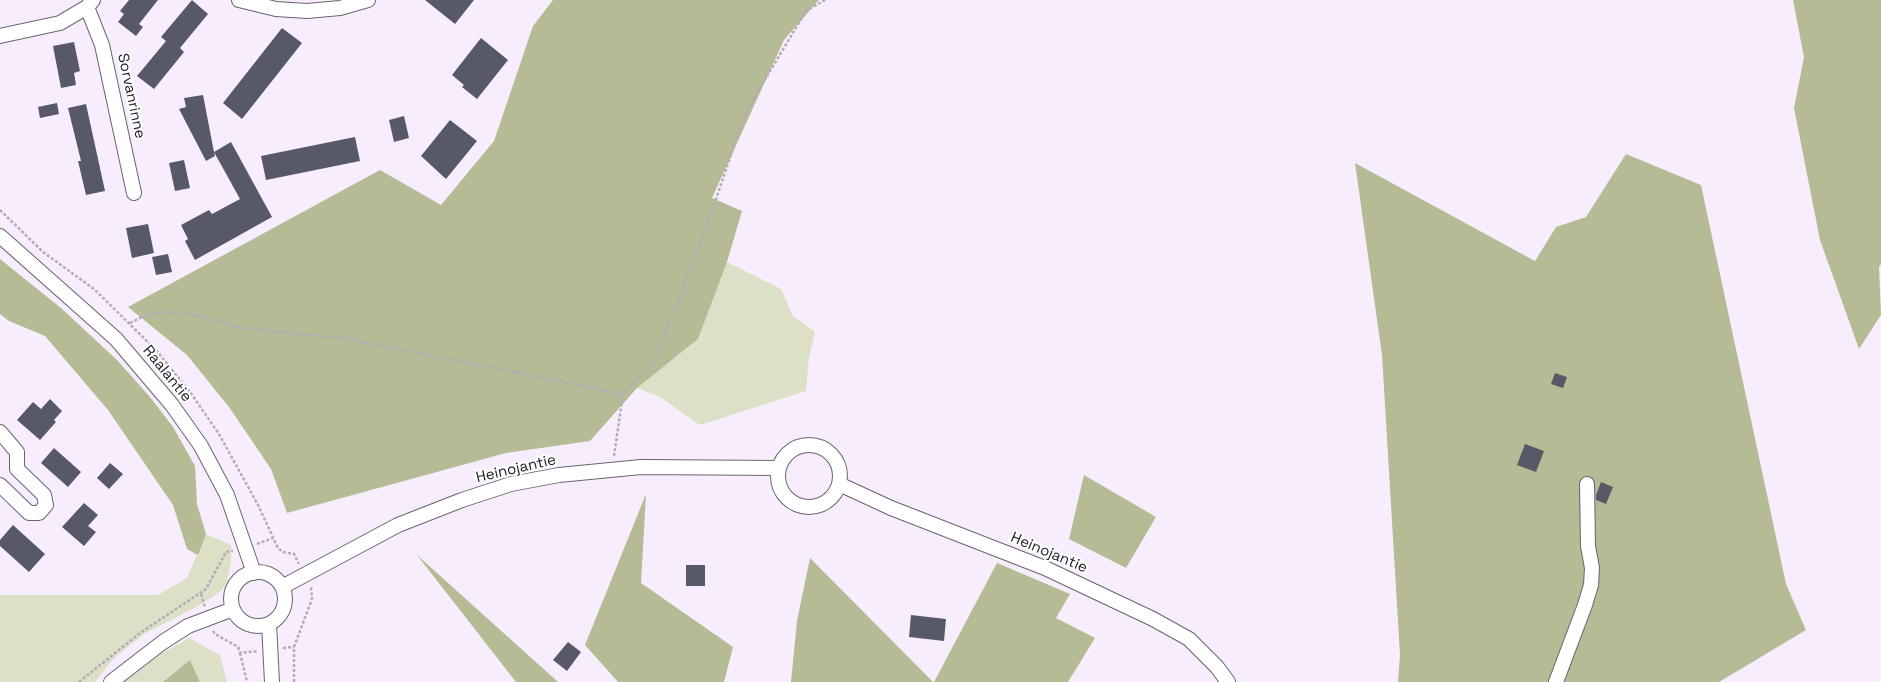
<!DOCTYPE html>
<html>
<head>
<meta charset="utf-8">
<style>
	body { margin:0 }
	canvas { display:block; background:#f8edfc }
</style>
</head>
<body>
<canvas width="1881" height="682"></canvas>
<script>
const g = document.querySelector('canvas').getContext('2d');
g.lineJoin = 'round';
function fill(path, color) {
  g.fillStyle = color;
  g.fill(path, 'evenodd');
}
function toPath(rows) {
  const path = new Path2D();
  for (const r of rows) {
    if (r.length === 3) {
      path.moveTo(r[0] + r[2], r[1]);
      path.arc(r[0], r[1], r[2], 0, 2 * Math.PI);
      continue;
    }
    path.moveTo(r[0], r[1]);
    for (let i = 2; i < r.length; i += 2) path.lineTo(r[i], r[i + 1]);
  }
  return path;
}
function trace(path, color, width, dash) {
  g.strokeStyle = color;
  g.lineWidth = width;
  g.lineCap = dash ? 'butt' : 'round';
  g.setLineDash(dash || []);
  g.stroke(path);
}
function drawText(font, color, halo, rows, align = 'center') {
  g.font = font + ' "Space Grotesk",sans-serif';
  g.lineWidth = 4;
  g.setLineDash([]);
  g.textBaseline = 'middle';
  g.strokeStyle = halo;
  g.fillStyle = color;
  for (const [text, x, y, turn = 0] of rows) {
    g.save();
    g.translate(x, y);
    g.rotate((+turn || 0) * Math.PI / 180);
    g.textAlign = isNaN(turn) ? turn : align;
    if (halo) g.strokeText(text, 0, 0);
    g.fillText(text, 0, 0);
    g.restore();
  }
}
const green = toPath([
	[727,262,781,289,793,316,815,332,809,357,806,391,700,425,660,397,637,388,698,339],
	[206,534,231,545,231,563,227,581,221,591,200,605,144,634,114,658,95,682,0,682,0,595,158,595,187,578],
	[189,638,220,655,227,682,200,682,190,660,163,682,124,682,161,654]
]);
const forest = toPath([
	[553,0,819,0,784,40,712,198,742,211,727,262,698,339,637,388,590,441,506,453,287,513,271,469,229,407,187,355,128,307,380,170,441,205,494,141,533,26],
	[1793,0,1881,0,1881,264,1879,267,1881,315,1859,349,1820,240,1794,108,1804,57],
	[1626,154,1701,185,1786,584,1806,630,1719,682,1398,682,1400,655,1382,355,1355,163,1535,261,1556,227,1586,217],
	[0,259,61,308,117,360,150,397,173,427,195,466,197,504,206,534,198,555,187,549,173,505,108,410,45,336,9,321,0,314],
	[1084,475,1156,517,1126,568,1069,539],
	[646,494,641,583,733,647,724,682,618,682,585,645],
	[417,555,558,682,516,682],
	[810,558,933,682,791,682,797,621],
	[997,563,1070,594,1056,618,1095,638,1068,682,934,682],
	[190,660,200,682,163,682]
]);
const building = toPath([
	[129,0,158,0,139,24,143,27,136,36,118,22,124,14,120,11],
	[192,0,208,14,180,48,184,52,154,89,137,76,166,41,161,37],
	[425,0,474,0,455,24],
	[282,28,302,43,242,119,223,103],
	[481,38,508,60,477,99,462,87,464,85,452,75],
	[74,42,80,71,74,73,76,85,61,88,53,46],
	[203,95,214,152,231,142,272,217,195,260,185,241,188,239,181,225,209,210,212,214,240,199,214,152,215,156,206,161,179,109,186,107,184,98],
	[57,103,59,114,40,118,38,107],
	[86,104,105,191,86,195,78,161,81,161,68,108],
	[404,116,409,138,394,142,389,120],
	[450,120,477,141,446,179,421,156],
	[355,137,360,161,266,180,261,156],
	[184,160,190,188,175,191,169,163],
	[148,224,154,253,132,258,126,228],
	[168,254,172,272,156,275,152,257],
	[1555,373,1567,377,1563,388,1551,384],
	[50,399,62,411,54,420,56,422,40,440,17,420,33,402,41,409],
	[1525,444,1544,451,1536,472,1517,465],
	[54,448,81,472,68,487,41,463],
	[110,463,123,474,109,489,97,478],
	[1601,482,1613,487,1606,504,1596,500,1596,495],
	[84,503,98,515,88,526,96,532,84,546,62,527],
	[13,525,45,554,29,572,0,546,0,540],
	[686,565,705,565,705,586,686,586],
	[911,615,946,619,944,641,909,637],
	[568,642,581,652,567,671,553,660]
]);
const path = toPath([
	[0,210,43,252,94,289,156,350,190,392,219,434,258,505,278,548,283,552,294,554,299,564],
	[130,323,142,317,157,313,182,312,243,328,349,339,623,394],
	[614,456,623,394,654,361,705,232,745,113,806,11,825,0],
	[257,544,273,538],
	[201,594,205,607],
	[213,631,215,634,238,647,240,653,258,651],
	[283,648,294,647],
	[240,653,247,682],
	[79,682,140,633,206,589,226,552,233,551],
	[294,682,294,647,312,599,311,586]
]);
const minor = toPath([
	[239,0,276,9,307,11,340,8,368,0],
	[87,7,102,45,134,193],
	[0,36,60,23,87,7,93,0],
	[0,236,116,339,172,405,201,446,227,495,254,573],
	[0,432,17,452,17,469,44,495,46,505,39,513,29,513,0,485],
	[809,476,31],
	[839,484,891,508,1045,568,1153,619,1189,639,1217,667,1228,682],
	[258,599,27],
	[282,587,398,525,462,500,511,484,559,475,641,467,779,468],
	[269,624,272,682],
	[111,682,163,642,188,626,233,609],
	[1556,682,1585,605,1591,585,1592,568,1588,546,1587,484]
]);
const streetNames = [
	["Sorvanrinne",131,96,78],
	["Raalantie",167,374,51],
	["Heinojantie",516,469,-13],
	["Heinojantie",1049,553,23]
];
fill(green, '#dbe0c7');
fill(forest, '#b5bb94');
fill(building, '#585966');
trace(minor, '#6c636f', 16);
trace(path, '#b4abb7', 2.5, [3, 2]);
trace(minor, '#fff', 14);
drawText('15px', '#1f1c21', '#fff', streetNames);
</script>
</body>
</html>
